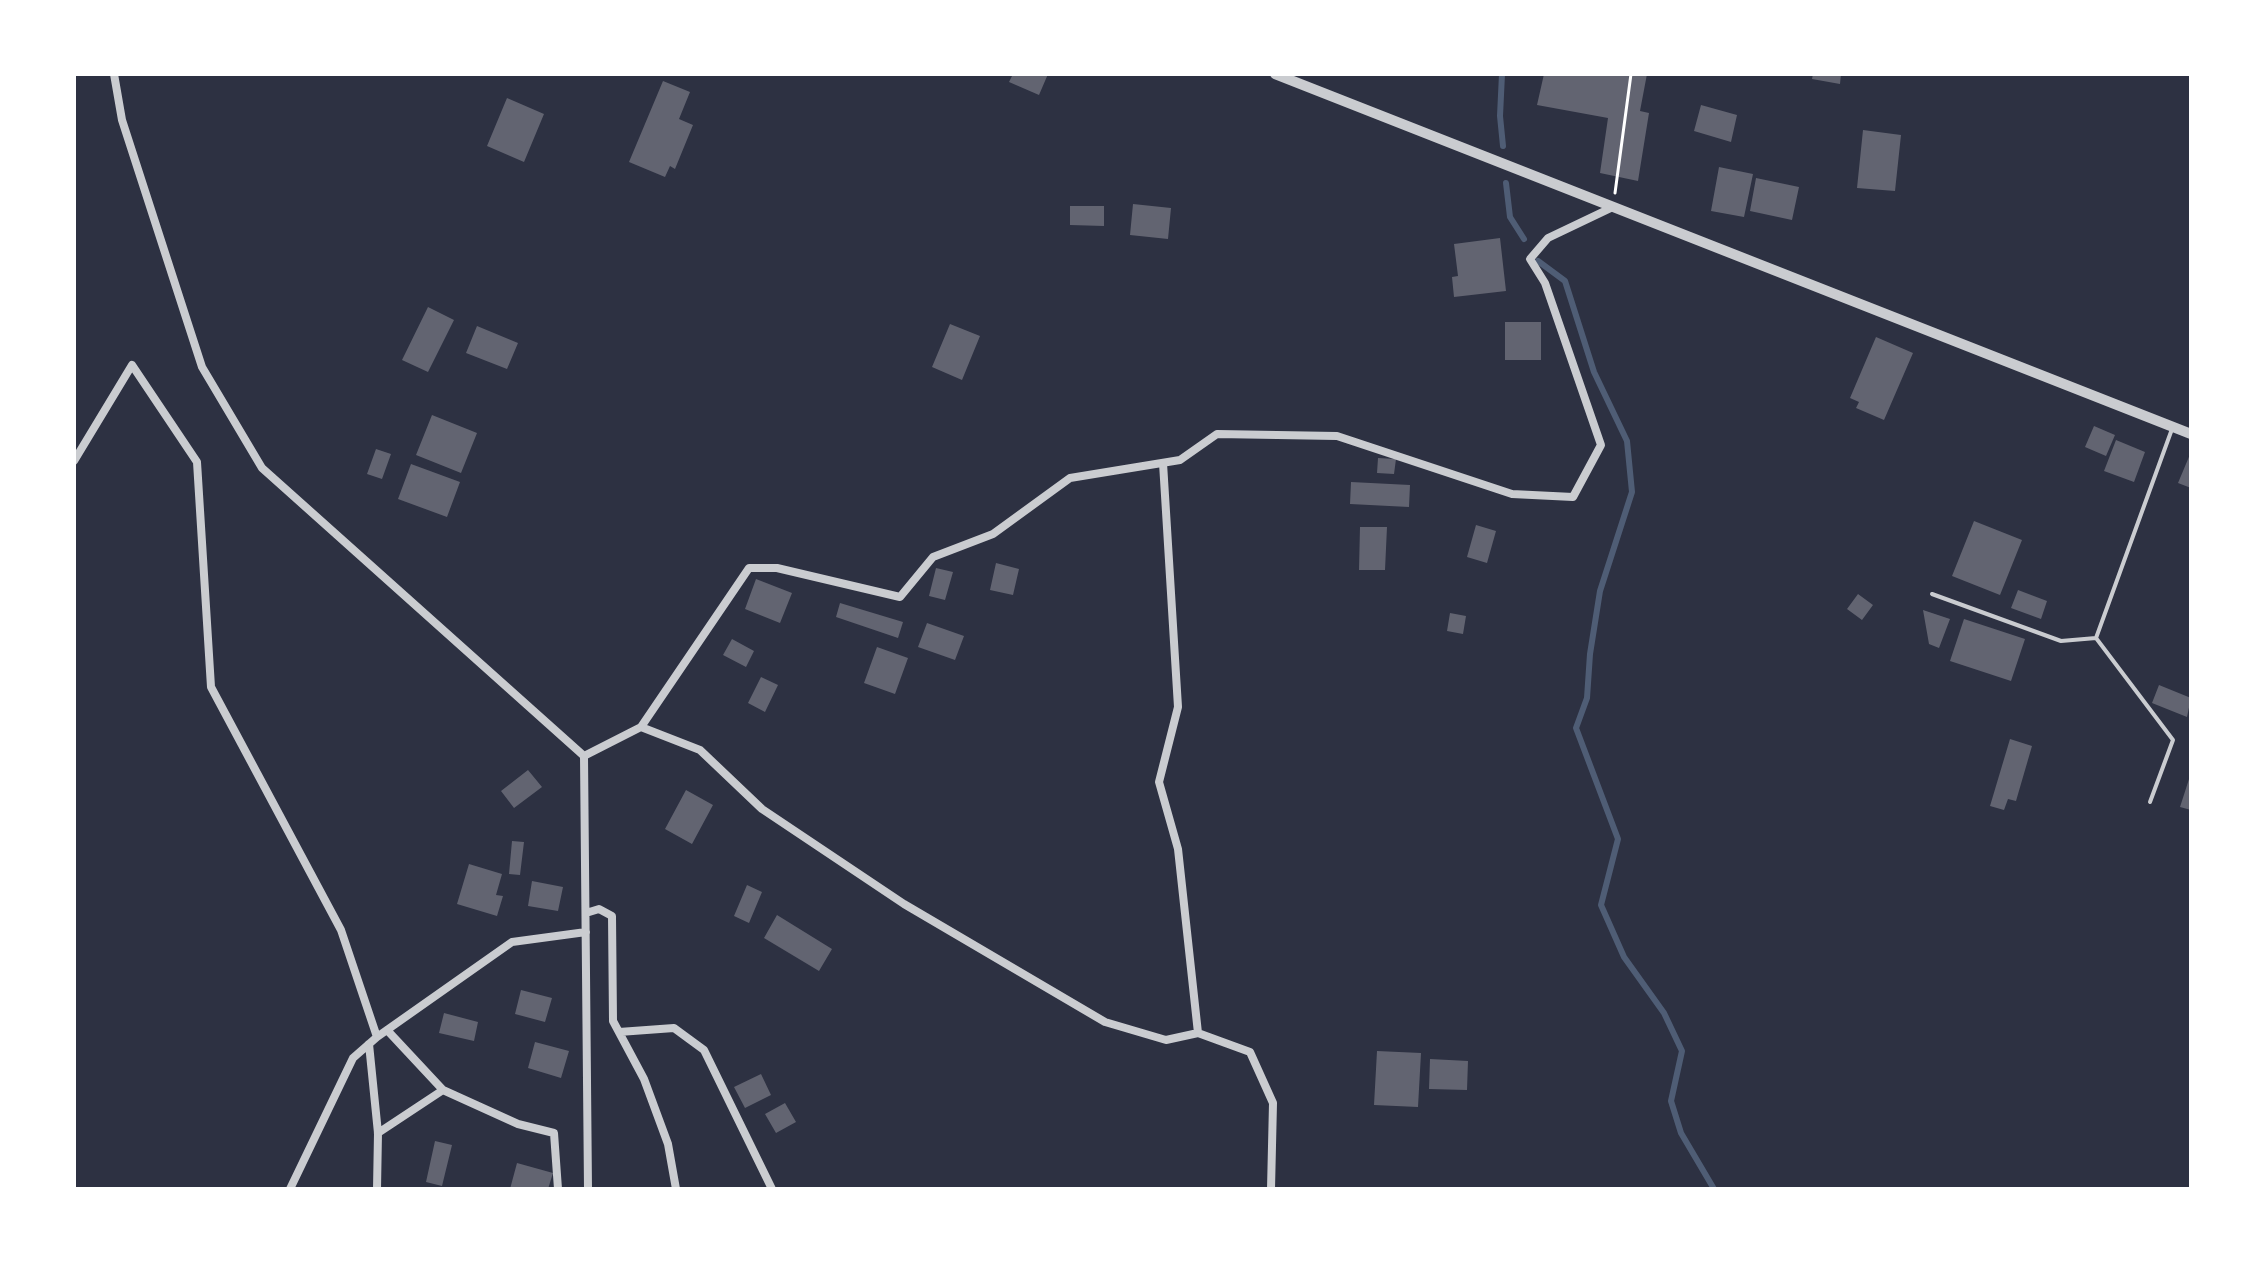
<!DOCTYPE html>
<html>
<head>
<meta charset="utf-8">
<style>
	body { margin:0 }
	#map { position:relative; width:2265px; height:1263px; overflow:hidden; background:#2d3142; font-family:"Source Sans 3",sans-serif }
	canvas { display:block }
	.frame { position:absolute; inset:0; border:76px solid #fff; pointer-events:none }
</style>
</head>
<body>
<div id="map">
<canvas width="2265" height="1263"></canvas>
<div class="frame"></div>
</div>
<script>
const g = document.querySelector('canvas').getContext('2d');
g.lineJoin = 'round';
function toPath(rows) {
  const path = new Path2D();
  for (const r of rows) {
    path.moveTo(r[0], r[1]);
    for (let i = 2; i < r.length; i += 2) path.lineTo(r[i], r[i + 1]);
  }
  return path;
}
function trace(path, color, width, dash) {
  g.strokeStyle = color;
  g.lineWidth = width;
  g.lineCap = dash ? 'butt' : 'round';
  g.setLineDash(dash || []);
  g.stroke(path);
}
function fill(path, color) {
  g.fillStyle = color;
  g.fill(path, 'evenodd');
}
const stream = toPath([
	[1502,74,1500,116,1503,146],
	[1506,183,1510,217,1524,239],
	[1538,261,1565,281,1594,372,1627,441,1632,492,1600,591,1590,654,1587,698,1576,728,1618,839,1601,905,1624,957,1664,1013,1682,1051,1671,1101,1681,1133,1714,1189]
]);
const building = toPath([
	[1013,74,1048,74,1039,95,1009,82],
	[1544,74,1647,74,1640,111,1649,113,1638,181,1600,173,1608,118,1537,105],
	[1813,74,1841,74,1840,84,1812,79],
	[663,81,690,92,679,119,693,125,675,169,670,166,665,177,629,162],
	[507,98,544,114,524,162,487,146],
	[1701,105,1737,115,1731,142,1694,131],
	[1863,130,1901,135,1895,191,1857,188],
	[1719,167,1753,174,1744,217,1711,211],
	[1756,178,1799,187,1792,220,1750,211],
	[1133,204,1171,208,1168,239,1130,235],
	[1070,206,1104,206,1104,226,1070,225],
	[1500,238,1506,291,1454,297,1452,277,1458,276,1454,244],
	[428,307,454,320,428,372,402,360],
	[1505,322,1541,322,1541,360,1505,360],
	[950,324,980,336,962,380,932,367],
	[477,326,518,343,507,369,466,353],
	[1876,337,1913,353,1884,420,1856,408,1859,402,1850,398],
	[432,415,477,433,461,473,416,455],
	[2094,426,2115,435,2106,456,2085,447],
	[2116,440,2145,452,2134,482,2104,471],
	[376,449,391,454,382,479,367,474],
	[2191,452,2191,488,2178,483],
	[1378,458,1396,459,1394,474,1377,473],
	[411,464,460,482,447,517,398,499],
	[1351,482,1410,485,1409,507,1350,504],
	[1974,521,2022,540,2000,595,1952,576],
	[1476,525,1496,531,1487,563,1467,557],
	[1360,527,1387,527,1385,570,1359,570],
	[996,563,1019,569,1013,595,990,590],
	[936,568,953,572,945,600,929,596],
	[756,579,792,593,780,623,745,609],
	[2018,590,2047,601,2041,619,2011,608],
	[1858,594,1873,605,1862,620,1847,609],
	[840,603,903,622,898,638,836,617],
	[1923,610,1950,619,1939,648,1929,644],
	[1450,613,1466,616,1463,634,1447,631],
	[1964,619,2025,639,2011,681,1950,661],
	[927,623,964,636,955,660,918,647],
	[732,639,754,651,746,667,723,655],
	[877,647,908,658,895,694,864,683],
	[761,677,778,685,765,712,748,703],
	[2159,685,2191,698,2187,717,2152,703],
	[2010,739,2032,746,2016,801,2008,799,2004,810,1990,806],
	[528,770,542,787,514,808,501,791],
	[2190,776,2191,776,2191,810,2180,807],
	[686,790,713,805,692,844,665,829],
	[512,841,524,842,520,875,509,874],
	[469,864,502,874,496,895,503,896,497,916,457,904],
	[532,881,563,887,558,911,528,906],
	[747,885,762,892,749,923,734,916],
	[777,915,832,949,819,971,764,938],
	[521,990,552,998,545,1022,515,1014],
	[444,1013,478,1022,474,1041,439,1033],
	[535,1042,569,1051,561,1078,528,1068],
	[1377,1051,1421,1053,1418,1107,1374,1105],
	[1430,1059,1468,1061,1467,1090,1429,1089],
	[761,1074,771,1095,745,1108,734,1087],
	[785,1103,796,1122,776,1133,765,1114],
	[435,1141,452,1145,442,1186,426,1182],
	[517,1163,553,1173,548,1189,510,1189]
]);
const path = toPath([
	[1615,193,1631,74]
]);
const service = toPath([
	[1932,594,2061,641,2096,638],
	[2150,802,2173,740,2096,638,2172,429]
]);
const minor = toPath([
	[114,74,122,120,202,367,262,468,584,756,588,1189],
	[74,461,132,365,197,462,211,687,341,930,377,1037,512,942,586,932],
	[1163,463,1178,707,1159,782,1178,849,1198,1033,1250,1052,1273,1103,1271,1189],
	[641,727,700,750,762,809,904,904,1105,1022,1166,1040,1198,1033],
	[584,756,641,727,749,568,777,568,900,597,933,557,993,534,1070,478,1180,460,1217,434,1337,436,1512,494,1573,497,1601,445,1545,283,1530,259,1548,238,1613,207],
	[586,913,599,909,612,916,613,1021,644,1079,668,1144,676,1189],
	[387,1030,443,1090],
	[619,1032,674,1028,704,1050,772,1189],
	[369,1044,378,1133,377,1189],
	[378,1133,443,1090,518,1124,554,1133,558,1189],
	[290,1189,353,1058,377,1037]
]);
const tertiary = toPath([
	[1275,74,2191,434]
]);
trace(stream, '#4f5d75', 6);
fill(building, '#626471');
trace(path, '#fff', 3);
trace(service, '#caccd0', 4);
trace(minor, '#caccd0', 8);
trace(tertiary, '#caccd0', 10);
</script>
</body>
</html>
